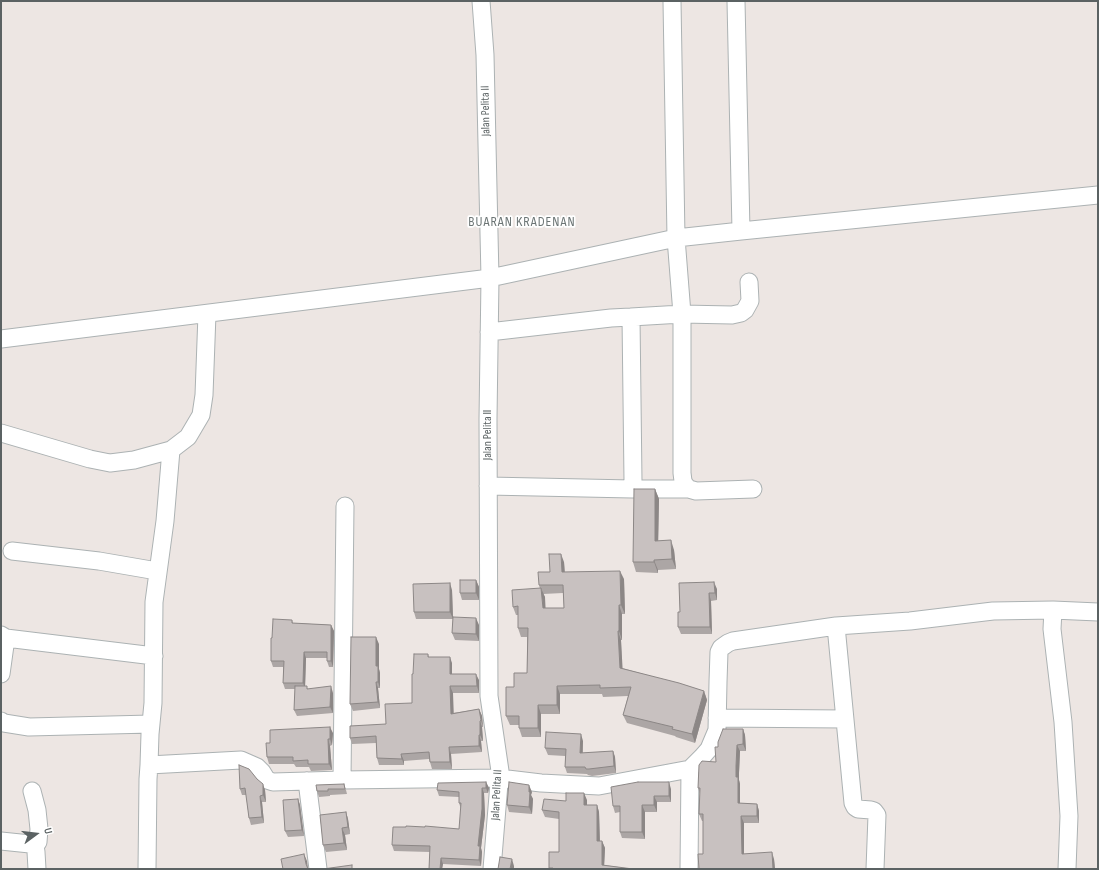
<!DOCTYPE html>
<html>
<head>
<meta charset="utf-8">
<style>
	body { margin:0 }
	#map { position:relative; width:1099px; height:870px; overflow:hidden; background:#ede6e3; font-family:"Sofia Sans Condensed",sans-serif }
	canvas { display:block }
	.frame { position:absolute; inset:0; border:2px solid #5b6263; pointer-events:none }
	.north { position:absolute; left:16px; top:814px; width:40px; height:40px; -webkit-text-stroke:3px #fff; paint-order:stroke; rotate:75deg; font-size:11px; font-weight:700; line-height:16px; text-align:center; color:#5b6263 }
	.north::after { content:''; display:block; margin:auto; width:14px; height:18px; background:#5b6263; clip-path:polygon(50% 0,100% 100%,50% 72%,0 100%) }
</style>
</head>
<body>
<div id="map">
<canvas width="1099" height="870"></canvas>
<div class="frame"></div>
<div class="north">U</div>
</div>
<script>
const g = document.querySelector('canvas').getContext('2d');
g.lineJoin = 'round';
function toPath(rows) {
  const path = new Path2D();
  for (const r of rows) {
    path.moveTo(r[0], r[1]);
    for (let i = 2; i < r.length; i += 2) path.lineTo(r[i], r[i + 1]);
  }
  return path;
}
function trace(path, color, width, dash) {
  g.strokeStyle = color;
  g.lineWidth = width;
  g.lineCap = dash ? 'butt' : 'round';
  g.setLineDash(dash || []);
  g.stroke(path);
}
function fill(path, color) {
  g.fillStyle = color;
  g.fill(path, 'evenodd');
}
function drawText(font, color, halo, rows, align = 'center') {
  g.font = font + ' "Sofia Sans Condensed",sans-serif';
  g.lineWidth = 3.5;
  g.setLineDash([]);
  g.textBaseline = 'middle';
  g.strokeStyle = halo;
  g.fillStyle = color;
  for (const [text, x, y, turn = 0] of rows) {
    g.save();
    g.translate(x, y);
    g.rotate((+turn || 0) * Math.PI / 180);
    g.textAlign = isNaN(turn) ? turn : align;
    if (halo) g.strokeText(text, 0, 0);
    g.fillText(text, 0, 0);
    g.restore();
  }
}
const minor = toPath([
	[481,1,485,55,490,278,488,419,489,696,500,771,492,869],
	[672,1,676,238,682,314,682,473,683,481,685,485,689,489,696,491,753,489],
	[736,1,741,231],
	[631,317,682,314,732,315,741,313,745,310,750,301,749,282],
	[1,339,490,278,676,238,741,231,1098,195],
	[1,433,90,459,110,463,134,460,171,450,188,437,201,415,204,395,207,314],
	[488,486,632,489,633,481,631,317,611,318,489,332],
	[633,489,689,489],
	[12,551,99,561,157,571],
	[1053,610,1098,612],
	[836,626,853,803,855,807,858,809,871,810,874,811,877,815,875,869],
	[1,635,6,638,1,674],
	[6,638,154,656],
	[717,718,845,719],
	[1,721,4,723,29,727,151,724],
	[149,765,150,734,153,703,154,602,165,521,171,450],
	[342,780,345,506],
	[307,781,318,869],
	[32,791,37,810,39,829,38,842,35,846],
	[1,841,30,844,35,846,36,852,37,869],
	[147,869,148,779,149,765,241,760,257,767,262,772,267,780,273,782,342,780,499,778,541,783,599,786,690,769,702,757,709,749,717,730,718,682,719,652,721,648,728,643,733,641,836,626,910,621,993,611,1053,610,1052,629,1063,722,1069,816,1067,869],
	[689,869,690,769]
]);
const wall = toPath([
	[655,489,659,499,658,541,674,550,676,569,658,570,658,573,636,572,633,562],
	[564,562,565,572,624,579,625,614,622,614,622,640,621,640,622,668,704,691,707,700,695,743,676,737,675,736,627,723,623,715,628,696,603,697,602,694,560,694,560,714,541,714,541,737,522,737,519,728,519,725,510,725,506,716,514,687,527,673,527,637,521,637,518,628,518,615,516,615,513,607,540,589,539,585,550,572],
	[563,593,564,608,545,608,545,597,543,594],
	[476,580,479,587,479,600,462,600,460,593],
	[679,583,717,589,717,600,711,601,712,634,681,634,678,627,680,612],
	[452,590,453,617,479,625,479,641,455,640,452,633,453,619,416,619,414,612],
	[292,620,293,623,331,625,334,631,333,667,329,667,327,661,327,658,306,658,305,686,308,689,333,693,333,713,297,716,294,710,295,689,285,689,283,683,283,667,273,667,271,661,272,638],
	[379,644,379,669,380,673,380,688,378,688,380,708,353,711,350,704],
	[428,654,429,657,452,663,452,674,479,680,479,693,453,693,453,713,479,709,482,716,483,727,482,727,483,741,481,741,482,752,451,754,452,769,432,769,430,762,429,759,404,761,404,765,379,765,377,758,376,743,352,744,350,738,386,724,412,703,413,674],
	[743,729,745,735,746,751,740,751,739,773,739,780,740,784,740,803,757,804,759,811,759,823,744,823,744,854,774,859,775,869,699,869,703,854,703,821,702,821,699,814,700,794,698,788,716,762,718,747],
	[333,733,332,745,330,746,332,770,311,771,309,767,296,767,294,764,269,764,267,757,270,743],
	[583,741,583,753,613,751,615,757,616,773,592,776,588,775,587,774,567,773,565,767,565,756,548,755,545,748],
	[257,779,265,790,266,802,262,802,264,823,251,825,249,818,246,795,242,795,240,789],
	[486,782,489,788,488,793,484,793,485,815,481,848,482,852,481,866,443,864,442,869,429,869,430,852,394,851,392,845,406,827,459,829,461,809,459,803,459,797,439,796,437,790],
	[344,784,346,790,347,794,330,795,330,796,319,797,317,791],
	[671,789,671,802,657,802,657,812,645,812,645,839,622,838,620,832,620,812,615,813,613,806],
	[532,792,531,795,533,799,532,814,509,812,507,805],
	[298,799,300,805,304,836,288,837,285,831],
	[587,800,587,805,597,805,599,812,600,841,602,841,605,848,604,865,633,869,549,869,549,868,559,852,559,819,545,817,542,810,566,801],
	[346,812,348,819,350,834,345,835,347,850,326,852,323,845]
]);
const shadedWall = toPath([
	[655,489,659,499,658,551,655,541],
	[671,540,674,550,676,569,672,559],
	[561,554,564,562,565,581,562,572],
	[654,560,658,570,658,573,654,562],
	[620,571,624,579,625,614,621,605],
	[476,580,479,587,479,600,476,593],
	[714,582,717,589,717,600,715,593],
	[450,583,452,590,453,619,450,612],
	[541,588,545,597,546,617,543,608],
	[709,593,711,601,712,634,710,627],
	[619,605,622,614,622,640,619,631],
	[476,618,479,625,479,641,476,634],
	[331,625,334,631,333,667,331,661],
	[618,631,621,640,623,676,620,668],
	[376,637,379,644,379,669,380,673,380,688,378,682,376,666],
	[304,652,306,658,305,689,303,683],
	[450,657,452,663,452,681,450,674],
	[476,674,479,680,479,693,477,686],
	[376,682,378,688,380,708,378,702],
	[331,686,333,693,333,713,330,707],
	[450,686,453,693,454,720,451,714],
	[557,686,560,694,560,714,557,705],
	[704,691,707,700,695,743,692,734],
	[538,705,541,714,541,737,538,728],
	[479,709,482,716,483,727,481,720],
	[480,721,482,727,483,741,480,735],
	[330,727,333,733,332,745,330,739],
	[743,729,745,735,746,751,743,744],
	[581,734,583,741,582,760,580,753],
	[479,735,481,741,482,752,479,746],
	[328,739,330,746,332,770,329,764],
	[737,745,740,751,739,773,739,780,740,784,740,810,738,803,736,777,736,766],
	[449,747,451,754,452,769,450,762],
	[613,751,615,757,616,773,614,766],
	[401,754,404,761,404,765,402,759],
	[486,782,489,788,488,793,486,788],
	[669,782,671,789,671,802,669,796],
	[263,784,265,790,266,802,263,795],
	[529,785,532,792,531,795,533,799,532,814,529,807],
	[482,788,484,793,485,815,481,848,482,852,481,866,479,860,478,846],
	[584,793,587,800,587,812,584,805],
	[260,796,262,802,264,823,262,817],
	[654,796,657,802,657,812,654,805],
	[298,799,300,805,304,836,302,830],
	[757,804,759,811,759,823,757,816],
	[597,805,599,812,600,848,597,841],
	[642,805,645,812,645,839,642,832],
	[346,812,348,819,350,834,348,827],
	[741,816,744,823,744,861,742,854],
	[342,828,345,835,347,850,344,843],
	[602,841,605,848,604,869,602,865],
	[772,852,774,859,775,869,773,869],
	[304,854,307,861,308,869,306,864],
	[441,858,443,864,442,869,440,869],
	[512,859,514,866,514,869,510,869]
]);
const building = toPath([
	[634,489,655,489,655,541,671,540,672,559,654,560,654,562,633,562,634,489],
	[549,554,561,554,562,572,620,571,621,605,619,605,619,631,618,631,620,668,679,683,704,691,692,734,672,729,673,727,623,715,631,687,600,688,600,685,557,686,557,705,538,705,538,728,519,728,519,716,506,716,506,687,514,687,514,673,527,673,528,628,518,628,518,606,513,607,512,590,541,588,543,608,564,608,563,585,539,585,538,572,550,572,549,554],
	[460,580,476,580,476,593,460,593,460,580],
	[714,582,715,593,709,593,710,627,678,627,678,612,680,612,679,583,714,582],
	[450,583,450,612,414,612,413,584,450,583],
	[453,617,476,618,476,634,452,633,453,617],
	[273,619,292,620,292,623,331,625,331,661,327,661,327,652,304,652,303,683,283,683,284,661,271,661,271,638,272,638,273,619],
	[351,637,376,637,376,666,378,666,378,682,376,682,378,702,350,704,351,637],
	[414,654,428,654,428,657,450,657,450,674,476,674,477,686,450,686,451,714,479,709,481,720,480,721,480,735,479,735,479,746,449,747,450,762,430,762,429,752,401,754,402,759,377,758,376,736,350,738,350,726,386,724,385,704,412,703,412,674,413,674,414,654],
	[295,686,307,686,307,689,331,686,330,707,294,710,295,686],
	[330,727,330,739,328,739,329,764,308,764,308,760,293,761,293,757,267,757,266,743,270,743,270,730,330,727],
	[723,729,743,729,743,744,737,745,736,766,736,777,738,777,738,803,757,804,757,816,741,816,742,854,772,852,773,869,699,869,698,854,703,854,703,814,699,814,700,788,698,788,699,765,702,761,716,762,715,747,718,747,718,742,723,729],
	[546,732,581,734,580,753,613,751,614,766,589,769,586,769,585,767,565,767,566,749,545,748,546,732],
	[239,765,249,769,257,779,263,784,263,795,260,796,262,817,249,818,245,788,240,789,239,765],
	[486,782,486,788,482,788,482,809,478,846,480,846,479,860,441,858,440,869,429,869,430,846,392,845,393,827,406,827,406,826,425,827,425,826,459,829,461,803,459,803,459,792,437,790,438,783,486,782],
	[509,782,529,785,529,792,530,792,529,807,507,805,509,782],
	[638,782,669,782,669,796,654,796,654,805,642,805,642,832,620,832,620,806,613,806,611,787,638,782],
	[344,784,345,789,328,789,328,791,317,791,316,785,344,784],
	[566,793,584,793,584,805,597,805,597,841,602,841,602,865,633,869,553,869,553,868,549,868,549,852,559,852,559,812,542,810,544,799,566,801,566,793],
	[298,799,302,830,285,831,283,800,298,799],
	[346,812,348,827,342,828,344,843,323,845,320,815,346,812],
	[304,854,306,864,308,869,283,869,281,859,304,854],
	[500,857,512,859,510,869,498,869,500,857],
	[352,865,352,869,323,869,352,865]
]);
const streetNames = [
	["Jalan Pelita II",486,111,-91],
	["Jalan Pelita II",488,435,-90],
	["Jalan Pelita II",497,795,-87]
];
const quarterNames = [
	["BUARAN KRADENAN",522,222]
];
trace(minor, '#acb2b3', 19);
trace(minor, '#fff', 17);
fill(wall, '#aca6a5');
fill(shadedWall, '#8c8786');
fill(building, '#c8c1c0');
trace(building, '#8c8786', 1);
drawText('12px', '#5b6263', '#fff', streetNames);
g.letterSpacing = '1px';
drawText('14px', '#6c7575', '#fff', quarterNames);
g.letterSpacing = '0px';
</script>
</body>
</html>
